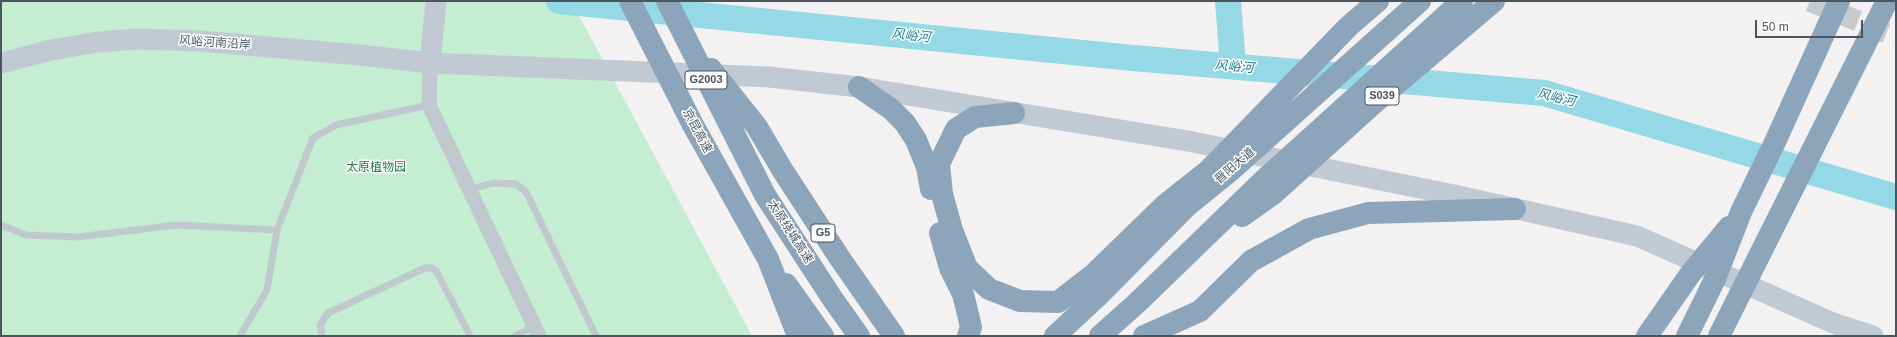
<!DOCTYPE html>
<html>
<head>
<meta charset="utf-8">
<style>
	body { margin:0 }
	#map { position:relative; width:1897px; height:337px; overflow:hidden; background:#f3f1f1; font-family:Arial,sans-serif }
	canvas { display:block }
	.frame { position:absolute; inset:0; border:2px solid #4a555d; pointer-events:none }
	.scale { position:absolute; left:1755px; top:20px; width:108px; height:18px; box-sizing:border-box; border:2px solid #4a555d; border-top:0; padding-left:5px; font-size:12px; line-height:14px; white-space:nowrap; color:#4a555d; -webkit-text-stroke:3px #fff; paint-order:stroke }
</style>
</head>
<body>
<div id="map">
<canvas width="1897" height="337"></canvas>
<div class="frame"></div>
<div class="scale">50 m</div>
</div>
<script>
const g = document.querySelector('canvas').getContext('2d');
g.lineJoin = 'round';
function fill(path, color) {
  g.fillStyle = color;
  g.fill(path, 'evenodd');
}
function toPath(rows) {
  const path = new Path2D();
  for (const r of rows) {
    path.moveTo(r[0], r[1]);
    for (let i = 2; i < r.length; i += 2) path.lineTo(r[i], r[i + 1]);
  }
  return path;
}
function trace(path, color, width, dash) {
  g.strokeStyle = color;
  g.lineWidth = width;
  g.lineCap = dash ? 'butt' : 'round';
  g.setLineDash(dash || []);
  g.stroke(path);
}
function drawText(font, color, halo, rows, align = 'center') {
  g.font = font + ' Arial,"Noto Sans SC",sans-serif';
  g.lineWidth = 3;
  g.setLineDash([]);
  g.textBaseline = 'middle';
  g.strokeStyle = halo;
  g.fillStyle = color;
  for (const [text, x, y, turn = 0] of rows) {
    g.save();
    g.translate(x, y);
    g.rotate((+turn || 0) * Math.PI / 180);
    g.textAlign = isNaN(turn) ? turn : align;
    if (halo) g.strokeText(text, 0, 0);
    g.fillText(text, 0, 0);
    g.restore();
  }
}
const green = toPath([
	[1,1,571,1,752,336,1,336]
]);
const river = toPath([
	[559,1,1133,58,1544,93,1896,197],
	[1228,1,1233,66]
]);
const secondaryTunnel = toPath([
	[1810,1,1896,37]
]);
const lane = toPath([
	[468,190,493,183,516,184,526,192,596,336],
	[1,225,26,235,78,237,176,225,277,230],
	[240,336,267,290,277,230,313,138,336,125,429,105],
	[322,336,320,325,328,313,425,268,432,268,437,272,470,336],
	[515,336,534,326]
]);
const street = toPath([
	[430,63,429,105,539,336]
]);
const secondary = toPath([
	[1,63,51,50,98,42,137,39,200,41,360,55,430,63,769,77,859,87,1188,141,1459,196,1637,236,1833,323,1873,336],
	[430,63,436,1]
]);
const highway = toPath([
	[630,1,693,125,768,259,798,336],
	[667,1,765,195,832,298,859,336],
	[711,69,757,127,783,171,839,257,894,336],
	[859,87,891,109,905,123,916,140,927,167,931,189],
	[1014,113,975,117,956,129,939,164,942,194,952,230,967,268,989,289,1020,301,1058,302,1094,274,1165,205,1208,171,1349,26,1378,1],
	[1242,216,1273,194,1374,103,1494,1],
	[940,233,950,268,963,294,971,327,968,336],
	[786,284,823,336],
	[1055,336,1100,294,1187,206,1229,172,1420,1],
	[1100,336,1138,302,1264,180,1462,1],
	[1144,336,1200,311,1251,261,1309,229,1368,213,1515,209],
	[1647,336,1691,273,1729,227],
	[1687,336,1715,279,1741,212,1775,142,1839,1],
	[1719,336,1887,1]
]);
const shields = [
	[706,80,42],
	[1382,96,34],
	[823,233,24]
];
const shieldNames = [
	["G2003",706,80],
	["S039",1382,96],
	["G5",823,233]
];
const streetNames = [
	["风峪河南沿岸",215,43,4],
	["京昆高速",697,131,62],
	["晋阳大道",1235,166,-41],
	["太原绕城高速",790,232,57]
];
const parkNames = [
	["太原植物园",376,168]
];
const waterNames = [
	["风峪河",911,36,6],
	["风峪河",1234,67,5],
	["风峪河",1556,98,13]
];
fill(green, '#c4edd2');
trace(river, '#95d8e6', 26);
trace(secondaryTunnel, '#c9cacc', 21, [21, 10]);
trace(lane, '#c0c9ce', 7);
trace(street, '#c0c9ce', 15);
trace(secondary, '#c1cad3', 21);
trace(highway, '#8da5bb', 22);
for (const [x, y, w] of shields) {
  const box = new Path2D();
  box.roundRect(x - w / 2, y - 9, w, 18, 3);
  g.fillStyle = '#fff';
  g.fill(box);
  trace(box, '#4a555d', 1);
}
drawText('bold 11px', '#4a555d', null, shieldNames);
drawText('12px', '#4a555d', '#fff', streetNames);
drawText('12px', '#1f7b49', '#fff', parkNames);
drawText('italic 13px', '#177f94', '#fff', waterNames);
</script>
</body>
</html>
